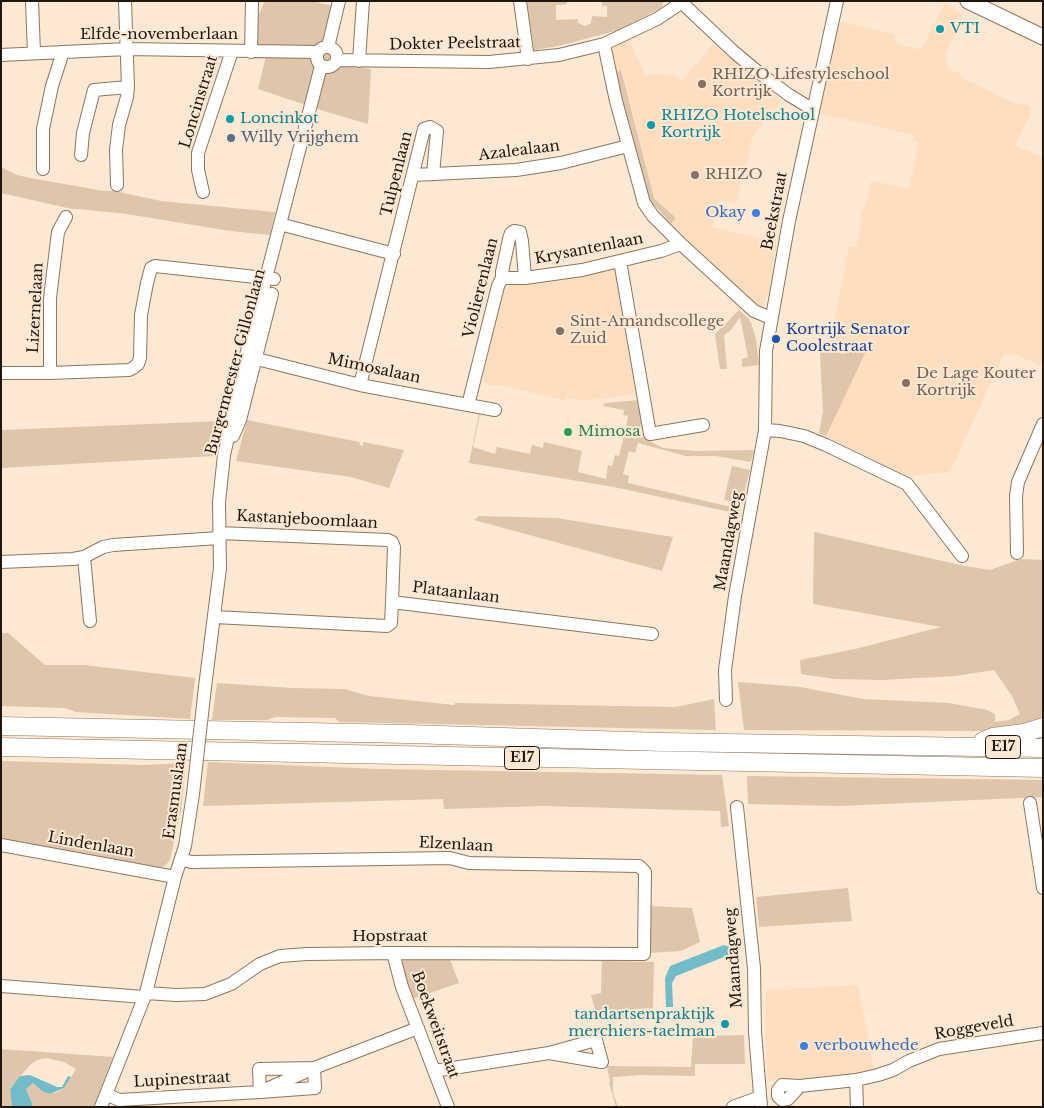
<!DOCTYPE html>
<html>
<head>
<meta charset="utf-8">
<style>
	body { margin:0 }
	#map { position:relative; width:1044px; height:1108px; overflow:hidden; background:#fde8d3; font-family:"Libre Baskerville",serif }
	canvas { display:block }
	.frame { position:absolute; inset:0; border:2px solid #1f160d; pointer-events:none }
</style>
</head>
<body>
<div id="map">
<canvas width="1044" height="1108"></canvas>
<div class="frame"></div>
</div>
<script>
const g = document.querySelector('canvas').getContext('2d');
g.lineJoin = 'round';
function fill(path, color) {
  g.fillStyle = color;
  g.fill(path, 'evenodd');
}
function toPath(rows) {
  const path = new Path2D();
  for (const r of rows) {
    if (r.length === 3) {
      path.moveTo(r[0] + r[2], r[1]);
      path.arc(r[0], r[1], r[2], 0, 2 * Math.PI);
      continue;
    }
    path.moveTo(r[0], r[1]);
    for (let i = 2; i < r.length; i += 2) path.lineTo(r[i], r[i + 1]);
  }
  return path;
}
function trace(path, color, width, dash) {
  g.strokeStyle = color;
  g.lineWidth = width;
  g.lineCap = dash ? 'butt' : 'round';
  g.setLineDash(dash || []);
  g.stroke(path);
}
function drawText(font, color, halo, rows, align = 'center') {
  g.font = font + ' "Libre Baskerville",serif';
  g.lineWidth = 4;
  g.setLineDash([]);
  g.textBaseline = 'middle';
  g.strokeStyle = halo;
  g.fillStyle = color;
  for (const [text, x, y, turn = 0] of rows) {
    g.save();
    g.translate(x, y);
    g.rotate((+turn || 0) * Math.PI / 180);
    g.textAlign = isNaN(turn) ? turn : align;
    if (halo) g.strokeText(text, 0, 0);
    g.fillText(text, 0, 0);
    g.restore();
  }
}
const built = toPath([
	[945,3,962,15,945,56,949,71,951,70,961,74,960,77,1018,105,1021,105,1022,103,1031,107,1030,110,1031,112,1015,145,1043,158,1043,366,1016,355,1004,354,950,472,907,476,819,433,823,412,820,353,827,350,830,343,849,246,856,247,863,217,860,216,867,200,871,181,909,189,919,142,913,141,914,135,818,113,840,22,893,34,897,44,921,50],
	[629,40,646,76,654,74,677,76,682,81,713,44,781,101,751,139,746,173,743,173,736,203,718,200,712,227,777,242,769,291,763,307,759,308,671,224,676,218,654,198,622,70,616,73,612,52,614,47],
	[612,268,615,270,638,394,582,401,566,397,566,401,500,385,491,386,485,383,483,376,504,287,553,280],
	[858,985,874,1069,847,1075,768,1081,765,1040,766,990]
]);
const green = toPath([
	[265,1,312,1,333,6,331,48,336,52,337,56,334,65,371,69,368,124,327,112,258,89,267,52,256,45,256,20],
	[527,1,567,1,567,4,556,5,556,20,578,19,578,23,585,26,591,23,592,16,607,17,607,6,602,6,602,1,664,1,661,8,619,30,558,46,534,50],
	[621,70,654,198,676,218,671,224,650,200,643,182,633,148,616,73],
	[1,167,17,175,30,178,104,191,114,191,161,201,275,212,270,235,230,231,127,214,78,209,72,209,1,193],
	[739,310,748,318,751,323,756,339,759,365,742,367,742,359,748,357,740,317,731,330,724,335,727,369,720,369,715,334],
	[868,347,826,436,819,433,823,412,820,353,827,350,843,354],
	[640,400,643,415,639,431,626,429,628,416,623,415,624,410,603,406,605,403],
	[479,413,480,414,473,447,495,454,497,447,530,454,532,445,543,448,544,442,582,451,578,472,606,479,608,465,612,466,615,455,619,456,624,436,636,439,638,435,663,448,695,451,754,450,751,462,716,456,686,456,638,443,635,453,629,451,623,474,629,476,628,483,740,509,739,514,614,487,469,463],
	[247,420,359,442,361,446,363,446,363,442,404,450,389,488,351,477,236,461],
	[223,421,215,456,1,468,1,430],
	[732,466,750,470,741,504,724,500],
	[479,516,557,518,673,537,662,571,474,520],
	[814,532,965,566,990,570,1021,559,1043,560,1043,719,1013,728,987,731,744,730,738,682,800,687,863,699,949,703,987,710,995,714,995,722,1009,720,1020,714,1012,696,994,670,955,676,883,680,835,679,801,674,800,660,855,649,941,627,813,604],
	[1,633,8,633,45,665,84,665,195,678,190,719,76,712,65,708,1,706],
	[217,683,292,688,344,689,369,696,454,705,455,703,676,707,714,699,716,730,339,722,335,718,275,717,267,720,212,720],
	[1,761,144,765,186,763,181,809,170,860,165,866,161,867,161,869,1,840],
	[208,762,379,769,722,775,729,826,721,827,720,811,543,806,444,809,443,799,203,806],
	[747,776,1043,780,1043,797,840,806,748,804],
	[848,888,852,921,759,927,756,897],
	[649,906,692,908,700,942,681,951,648,953],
	[449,957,459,983,412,999,401,964,404,958],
	[602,961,654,962,653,1008,632,1009,631,1019,598,1020,591,995,601,993],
	[744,1035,745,1064,695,1064,695,1076,639,1075,613,1077,613,1093,618,1107,616,1107,609,1082,610,1082,607,1066,691,1067,693,1036],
	[1,1049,113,1057,94,1107,32,1107,32,1103,26,1089,33,1083,42,1091,50,1094,58,1092,64,1088,76,1069,64,1062,46,1058,37,1060,30,1065,10,1088,12,1107,1,1107]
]);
const water = toPath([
	[724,945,735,949,734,953,676,976,672,983,673,1007,666,1007,665,978,670,966],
	[30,1075,57,1087,62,1087,68,1076,71,1077,64,1088,50,1094,42,1091,33,1083,26,1089,32,1103,32,1107,12,1107,10,1089,20,1076]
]);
const minor = toPath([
	[32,1,34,53],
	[520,1,528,59],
	[680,1,734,52,758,72,789,95,807,106,813,108],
	[604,44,616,101,644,203,653,216,681,244,754,311,771,318],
	[327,57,10],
	[328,47,339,1],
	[251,52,252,1],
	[1,55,127,49,318,52],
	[337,60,489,62,559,55,604,44,657,19,681,3],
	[359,61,363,1],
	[81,155,83,133,94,90,128,87],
	[43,169,43,129,52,86,61,58,60,52],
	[413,175,516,170,561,163,628,146],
	[117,185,116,150,119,125,127,97,128,87,125,1],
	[203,192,198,170,198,153,232,51],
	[287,226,394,254],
	[620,261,650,434,703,425],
	[502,278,525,278,582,270,661,251,681,244],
	[249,357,360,385,495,410],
	[1,373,50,373,129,370,133,368,138,364,140,358,141,315,147,283,151,268,155,266,274,279],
	[50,373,50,298,58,232,66,217],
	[360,385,424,129,430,127,437,131,433,174],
	[468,405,498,286,502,278,502,272,509,239,511,233,514,231,520,232,522,241,525,278],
	[765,430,780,431,804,436,826,445,907,484,962,556],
	[233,436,240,420,272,294],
	[219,533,388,540,392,542,394,547,392,602],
	[1017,553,1016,496,1018,482,1043,424],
	[84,557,90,621],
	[1,562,73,559,84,557,103,547,113,545,219,538],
	[215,617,387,626,391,623,392,602,652,634],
	[205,687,220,568,219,502,224,455,229,433,230,417,321,66],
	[726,700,725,670,735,596,765,430,766,351,789,221,837,1],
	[1030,803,1043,888],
	[737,807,754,968,755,1032,761,1107],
	[1,845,175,877],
	[393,953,402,987,448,1107],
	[1,986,144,997],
	[146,993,176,995,205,994,231,984,260,964,280,956,307,954,393,953,644,954,645,872,639,866,469,863,450,858,191,862,181,859],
	[314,1068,315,1088,260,1092,259,1069,314,1068],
	[434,1071,549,1053,602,1062,596,1040,549,1053],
	[856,1080,857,1107],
	[800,1086,788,1099,782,1100,778,1096,778,1090,782,1085,800,1086,856,1080,878,1075,893,1070,909,1061,939,1049,1043,1033],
	[106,1094,119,1100,260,1092,314,1068,418,1028],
	[101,1107,146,993,175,877,185,846,193,794],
	[733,1107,760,1097]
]);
const major = toPath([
	[968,1,1043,37]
]);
const highway = toPath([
	[1,726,408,734,662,742,1043,748],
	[983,741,993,737,1024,733,1043,727],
	[1,747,1043,768]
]);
const minorBridge = toPath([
	[193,794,205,687]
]);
const markers = [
	[940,29,5,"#0f9aa8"],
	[702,84,5,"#8d6e63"],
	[230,119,5,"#0f9aa8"],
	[651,125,5,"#0f9aa8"],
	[231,138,5,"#5c6f8a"],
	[695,175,5,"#8d6e63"],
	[756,213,5,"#3f7fe0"],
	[560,331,5,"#8d6e63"],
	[776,339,5,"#1a4fb4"],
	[906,383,5,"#8d6e63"],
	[568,432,5,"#2e9e5b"],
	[725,1024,5,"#0f9aa8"],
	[804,1046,5,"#3f7fe0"]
];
const shields = [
	[1003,747,35],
	[522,758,35]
];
const shieldNames = [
	["E17",1003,747],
	["E17",522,758]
];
const cultureNames = [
	["VTI",950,29],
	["RHIZO Hotelschool",661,116],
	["Kortrijk",661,133],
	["Loncinkot",240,119],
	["tandartsenpraktijk",715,1015,"right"],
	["merchiers-taelman",715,1032,"right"]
];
const streetNames = [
	["Elfde-novemberlaan",159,35],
	["Dokter Peelstraat",455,44,-1],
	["Loncinstraat",199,102,-73],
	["Azalealaan",519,151,-7],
	["Tulpenlaan",397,174,-76],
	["Beekstraat",775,211,-79],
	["Krysantenlaan",589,249,-11],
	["Violierenlaan",481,288,-76],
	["Lizernelaan",36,308,-87],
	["Burgemeester Gillonlaan",236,362,-75],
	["Mimosalaan",374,369,12],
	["Kastanjeboomlaan",307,520,3],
	["Maandagweg",729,541,-80],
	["Plataanlaan",456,593,7],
	["Erasmuslaan",176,791,-82],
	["Lindenlaan",91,845,10],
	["Elzenlaan",456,845,3],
	["Hopstraat",390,937],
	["Maandagweg",734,958,-94],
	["Boekweitstraat",435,1025,70],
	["Roggeveld",974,1028,-10],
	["Lupinestraat",182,1080,-3]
];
const educationNames = [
	["RHIZO Lifestyleschool",712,75],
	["Kortrijk",712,92],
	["RHIZO",705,175],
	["Sint-Amandscollege",570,322],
	["Zuid",570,339],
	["De Lage Kouter",916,374],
	["Kortrijk",916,391]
];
const serviceNames = [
	["Willy Vrijghem",241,138]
];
const shopNames = [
	["Okay",746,213],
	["verbouwhede",814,1046,"left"]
];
const transitNames = [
	["Kortrijk Senator",786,330],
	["Coolestraat",786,347]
];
const leisureNames = [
	["Mimosa",578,432]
];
fill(built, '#fedebe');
fill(green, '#dfc5a9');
fill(water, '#72bbc8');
trace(minor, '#8d765e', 14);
trace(major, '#8d765e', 17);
trace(highway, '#8d765e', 19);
trace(minor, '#fff', 12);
trace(major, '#fff', 15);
trace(highway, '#fff', 18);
trace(minorBridge, '#8d765e', 14, []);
trace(minorBridge, '#fff', 12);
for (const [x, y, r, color] of markers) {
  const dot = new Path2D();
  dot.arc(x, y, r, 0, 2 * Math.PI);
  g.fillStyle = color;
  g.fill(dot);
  trace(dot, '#fde8d3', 2);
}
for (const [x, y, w] of shields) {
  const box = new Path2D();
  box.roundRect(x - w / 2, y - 11.5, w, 23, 4);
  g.fillStyle = '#fde8d3';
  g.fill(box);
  trace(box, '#1f160d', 1);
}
drawText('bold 14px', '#1f160d', null, shieldNames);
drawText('15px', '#0d838f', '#fde8d3', cultureNames, 'left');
drawText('15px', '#1f160d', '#fde8d3', streetNames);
drawText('15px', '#785e54', '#fde8d3', educationNames, 'left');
drawText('15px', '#4e5e75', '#fde8d3', serviceNames, 'left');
drawText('15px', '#366cbe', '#fde8d3', shopNames, 'right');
drawText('15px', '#164399', '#fde8d3', transitNames, 'left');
drawText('15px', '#27864d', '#fde8d3', leisureNames, 'left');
</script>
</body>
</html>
